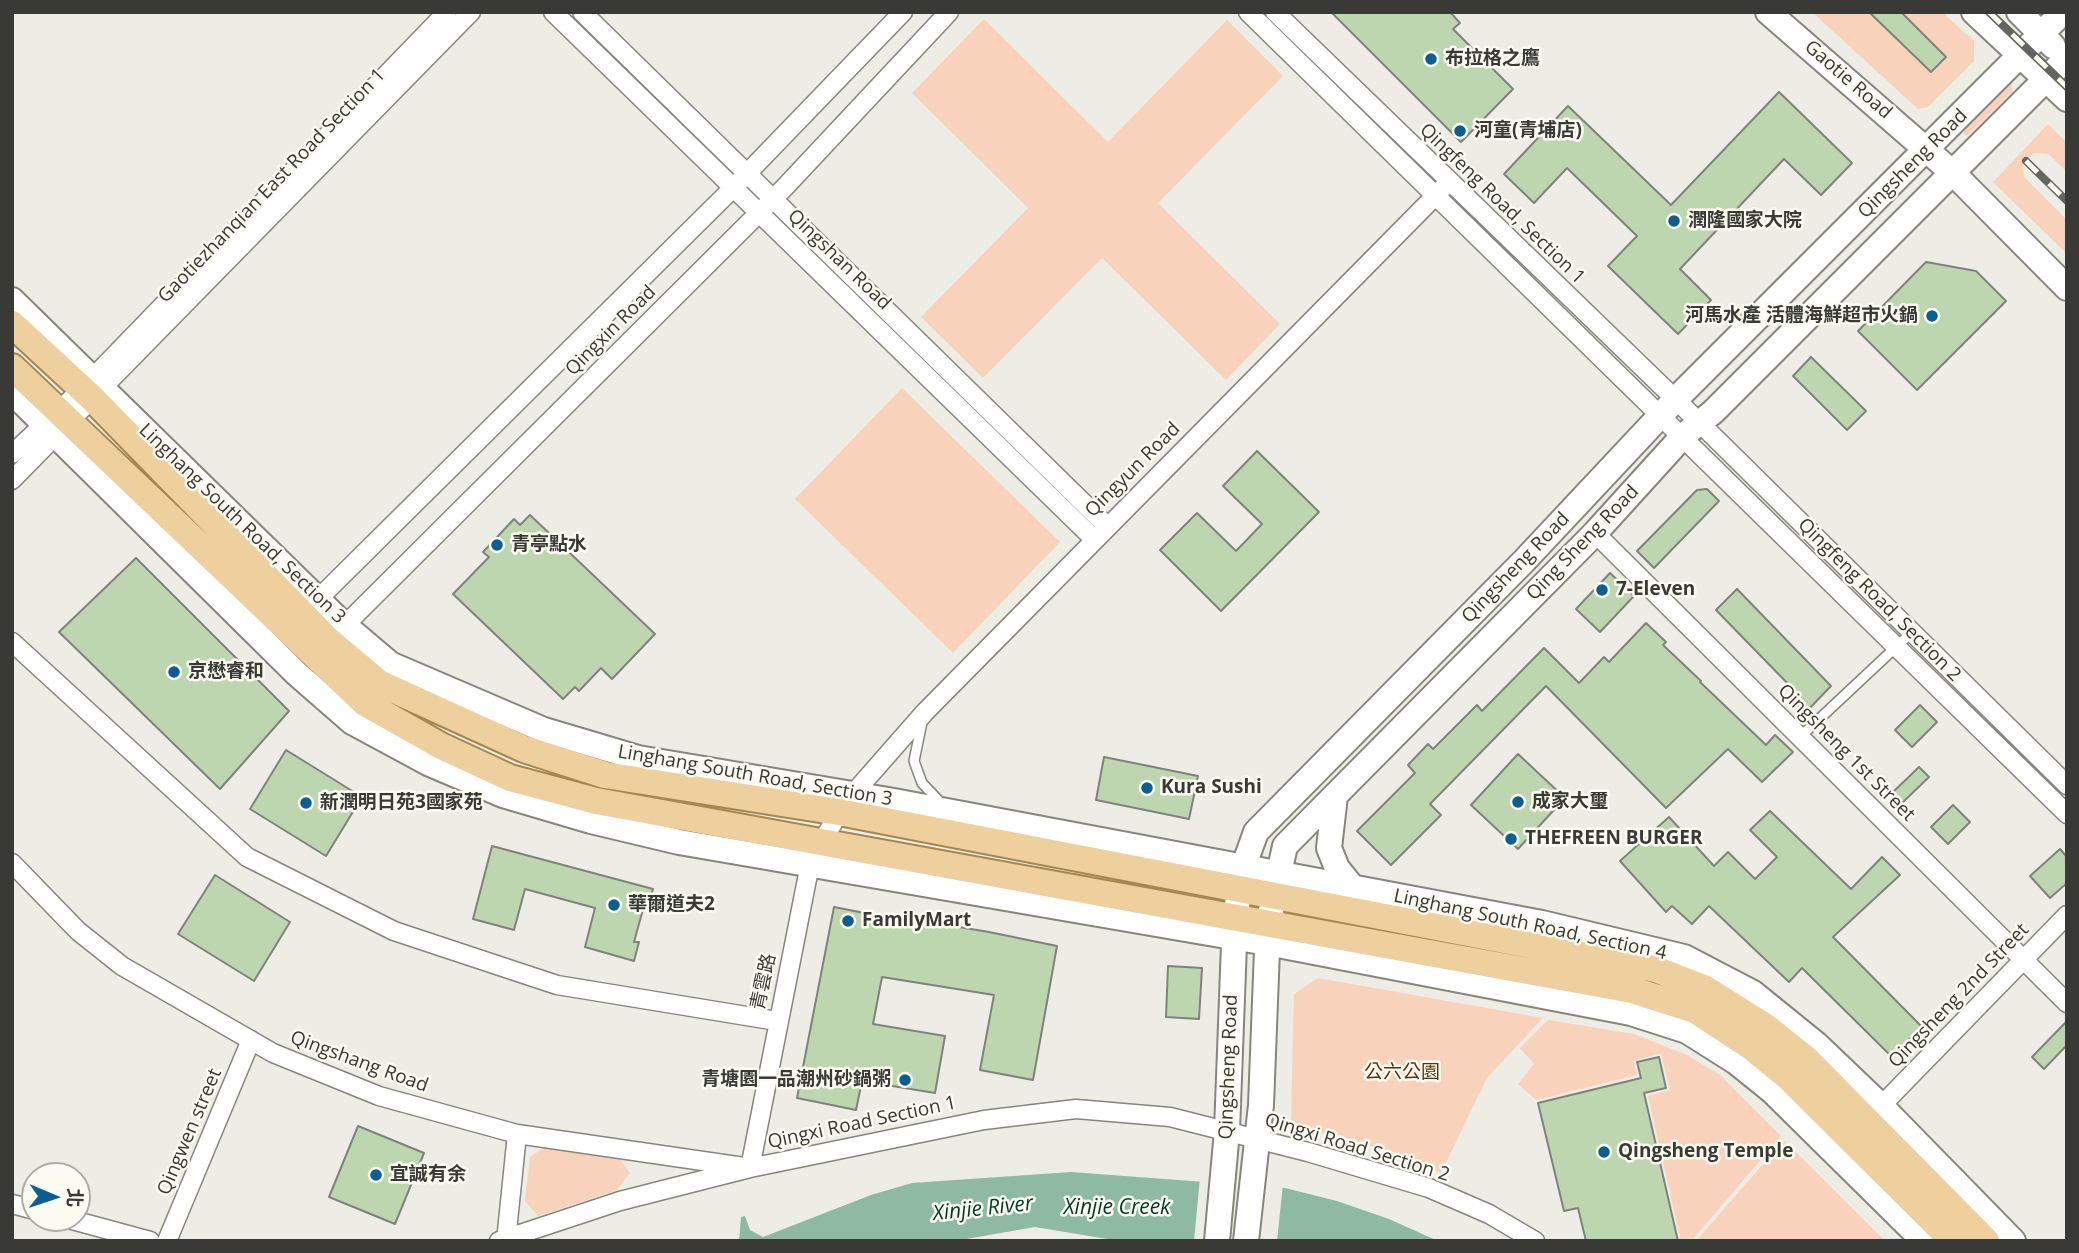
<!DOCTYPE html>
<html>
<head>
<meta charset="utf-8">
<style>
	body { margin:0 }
	#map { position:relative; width:2079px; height:1253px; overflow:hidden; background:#edede5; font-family:"Open Sans","Noto Sans TC",sans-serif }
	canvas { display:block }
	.frame { position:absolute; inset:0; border:14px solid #393936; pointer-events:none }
	.north { position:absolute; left:21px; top:1162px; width:70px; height:70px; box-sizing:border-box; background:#fbfbf2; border:2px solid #adada7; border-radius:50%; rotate:92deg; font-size:19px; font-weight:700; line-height:28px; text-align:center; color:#393936 }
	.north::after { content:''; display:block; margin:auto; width:24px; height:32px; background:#0a5e90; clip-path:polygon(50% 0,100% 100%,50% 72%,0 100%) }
</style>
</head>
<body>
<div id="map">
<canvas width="2079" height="1253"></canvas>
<div class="frame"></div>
<div class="north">北</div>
</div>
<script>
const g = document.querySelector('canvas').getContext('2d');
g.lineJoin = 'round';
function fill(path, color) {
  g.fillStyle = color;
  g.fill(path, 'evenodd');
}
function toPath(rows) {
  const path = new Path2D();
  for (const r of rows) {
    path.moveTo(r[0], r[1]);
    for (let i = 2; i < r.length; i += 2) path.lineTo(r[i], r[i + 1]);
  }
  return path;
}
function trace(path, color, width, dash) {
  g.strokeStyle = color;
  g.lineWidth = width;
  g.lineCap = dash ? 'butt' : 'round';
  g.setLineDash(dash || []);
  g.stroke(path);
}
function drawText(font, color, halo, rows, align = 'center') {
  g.font = font + ' "Open Sans","Noto Sans TC",sans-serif';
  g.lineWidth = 5;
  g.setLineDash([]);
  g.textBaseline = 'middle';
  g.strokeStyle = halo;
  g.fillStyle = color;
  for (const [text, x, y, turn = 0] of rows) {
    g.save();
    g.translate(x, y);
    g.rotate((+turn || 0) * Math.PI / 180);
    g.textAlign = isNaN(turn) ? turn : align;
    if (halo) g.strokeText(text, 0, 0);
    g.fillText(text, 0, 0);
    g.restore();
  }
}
const green = toPath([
	[1812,12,1942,12,1974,41,1974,61,1928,107,1918,109],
	[984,19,1108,142,1227,20,1283,76,1158,203,1280,324,1226,380,1102,258,983,378,921,317,1028,208,912,93],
	[2011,84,2013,91,1968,135,1964,134,1963,129],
	[2048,124,2067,143,2067,172,2048,154,2034,153,2023,164,2024,177,2067,220,2067,254,1993,182],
	[902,388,1060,542,953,653,795,499],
	[1318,978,1543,1018,1487,1078,1441,1173,1401,1154,1295,1126,1291,1120,1294,994],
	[1548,1020,1634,1034,1687,1055,1720,1075,1781,1136,1694,1238,1681,1241,1648,1096,1670,1090,1661,1053,1634,1061,1637,1075,1536,1100,1518,1084,1534,1064,1520,1048],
	[1784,1140,1885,1241,1696,1241],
	[547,1146,618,1156,630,1173,617,1190,538,1216,525,1201,530,1157]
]);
const water = toPath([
	[1071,1172,1285,1188,1337,1201,1389,1219,1438,1241,1119,1241,1035,1227,955,1241,739,1241,741,1217,745,1216,750,1230,763,1237,871,1195,912,1183]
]);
const pier = toPath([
	[1200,1178,1283,1184,1277,1241,1194,1241]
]);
const building = toPath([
	[1331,12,1450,12,1460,23,1453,29,1513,89,1461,142,1331,12],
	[1869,12,1901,12,1946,57,1931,72,1869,12],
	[1779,92,1852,163,1821,195,1784,159,1680,269,1711,300,1678,334,1608,266,1637,236,1567,168,1534,203,1504,174,1568,106,1671,205,1779,92],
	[1926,262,1976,271,2006,301,1917,390,1858,331,1926,262],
	[1811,357,1866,411,1847,430,1793,376,1811,357],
	[1257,451,1319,512,1221,611,1160,550,1197,513,1236,551,1262,524,1223,486,1257,451],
	[1707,489,1719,501,1654,568,1637,551,1697,490,1707,489],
	[530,515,655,634,612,679,601,668,579,691,575,687,563,699,453,594,489,557,483,552,514,519,520,525,530,515],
	[136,558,289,711,220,789,59,632,136,558],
	[1610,573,1634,596,1600,632,1576,609,1610,573],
	[1737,589,1831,686,1805,713,1788,696,1794,690,1716,610,1737,589],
	[1646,623,1666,642,1663,645,1701,681,1700,682,1766,745,1775,735,1793,752,1762,782,1728,749,1666,808,1546,686,1430,804,1441,815,1391,865,1357,831,1415,773,1408,765,1428,744,1433,749,1477,705,1482,711,1544,648,1579,683,1604,657,1609,662,1646,623],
	[1920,705,1937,722,1912,747,1895,730,1920,705],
	[286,750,362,797,326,856,250,809,286,750],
	[1518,754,1565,798,1518,849,1471,805,1518,754],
	[1104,757,1198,776,1189,819,1096,800,1104,757],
	[1919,767,1929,777,1901,804,1891,794,1919,767],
	[1953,805,1970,822,1948,844,1931,827,1953,805],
	[1770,811,1851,889,1882,857,1900,875,1833,937,1922,1027,1892,1057,1802,968,1789,982,1709,906,1692,924,1672,906,1666,912,1620,861,1669,817,1714,866,1728,852,1755,879,1777,857,1750,830,1770,811],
	[492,846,653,889,649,903,645,902,634,942,639,942,634,961,585,947,595,908,525,889,514,930,473,919,492,846],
	[2060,849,2067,857,2067,883,2050,898,2030,876,2060,849],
	[215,875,290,922,254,981,178,934,215,875],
	[834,907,905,921,905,918,989,932,1057,946,1033,1080,980,1070,994,995,882,977,873,1024,945,1036,935,1093,862,1081,856,1110,797,1098,834,907],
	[1168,966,1202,968,1199,1019,1166,1017,1168,966],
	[2067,1021,2067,1045,2044,1069,2032,1057,2067,1021],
	[1659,1057,1666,1088,1644,1093,1678,1241,1586,1241,1578,1208,1564,1211,1538,1103,1641,1078,1637,1062,1659,1057],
	[358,1126,424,1153,395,1224,329,1197,358,1126]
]);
const lane = toPath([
	[922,722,914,761,922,783,941,803],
	[1800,737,1912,632]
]);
const street = toPath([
	[553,12,1094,539],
	[582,12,1107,526],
	[1248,12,2067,814],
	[1275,12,1701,424,2067,785],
	[12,454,82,389,447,12],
	[12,480,471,12],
	[1595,533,2067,1003],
	[310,607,733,188,903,12],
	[338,632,784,188,949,12],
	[12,642,247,857,394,931,557,985,777,1021],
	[853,794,925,712,1444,187],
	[12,863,78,931,122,966,273,1053,379,1096,517,1134,744,1167],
	[1881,1106,2067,915],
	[750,1168,810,864,839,812],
	[12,1204,35,1210],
	[65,1218,150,1241],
	[167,1241,251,1040],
	[499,1241,620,1201,750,1168,984,1120,1076,1109,1170,1117,1308,1152,1429,1188,1489,1214,1535,1241],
	[506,1241,517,1134]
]);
const secondary = toPath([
	[1768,12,1953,173,2067,288],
	[1974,12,2067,99],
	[2019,12,2053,46],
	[12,300,344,625,390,664,544,730,638,758,894,801,1542,923,1684,957,1753,993,1816,1044,1881,1106,2013,1241],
	[12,392,297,674,352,722,428,763,503,795,591,821,679,842,1267,943,1631,1013,1687,1031,1736,1062,1772,1091,1924,1241],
	[1335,796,1329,848,1337,868,1353,888],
	[1217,1241,1227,1131,1235,917,1243,868,1256,832,1524,561,1675,400,2063,12],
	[1246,1241,1261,1105,1268,924,1285,846,1595,533,1683,436,1713,412,2067,58]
]);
const primary = toPath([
	[12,324,93,399,329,641,379,683,524,749,605,775,839,812,1655,969,1704,988,1766,1027,1806,1059,1986,1241],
	[12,367,365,703,441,746,510,778,596,801,1632,990,1695,1010,1750,1046,1788,1077,1953,1241]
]);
const rail = toPath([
	[1989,12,2067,87],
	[2026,161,2067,201]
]);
const markers = [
	[1431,59,7,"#0a5e90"],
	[1460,131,7,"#0a5e90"],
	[1674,221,7,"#0a5e90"],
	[1932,316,7,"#0a5e90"],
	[497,545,7,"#0a5e90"],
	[1602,590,7,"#0a5e90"],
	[174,672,7,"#0a5e90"],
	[1147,788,7,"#0a5e90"],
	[1518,802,7,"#0a5e90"],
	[306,803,7,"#0a5e90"],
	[1511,839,7,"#0a5e90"],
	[614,905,7,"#0a5e90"],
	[848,921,7,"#0a5e90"],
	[905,1080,7,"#0a5e90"],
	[1604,1152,7,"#0a5e90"],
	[376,1175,7,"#0a5e90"]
];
const poiNames = [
	["布拉格之鷹",1445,59],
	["河童(青埔店)",1474,131],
	["潤隆國家大院",1688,221],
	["河馬水產 活體海鮮超市火鍋",1918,316,"right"],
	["青亭點水",511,545],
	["7-Eleven",1616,590],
	["京懋睿和",188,672],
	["Kura Sushi",1161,788],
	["成家大璽",1532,802],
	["新潤明日苑3國家苑",320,803],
	["THEFREEN BURGER",1525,839],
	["華爾道夫2",628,905],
	["FamilyMart",862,921],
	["青塘園一品潮州砂鍋粥",891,1080,"right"],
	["Qingsheng Temple",1618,1152],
	["宜誠有余",390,1175]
];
const streetNames = [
	["Gaotie Road",1848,80,41],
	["Qingsheng Road",1913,164,-45],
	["Gaotiezhanqian East Road Section 1",272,186,-46],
	["Qingfeng Road, Section 1",1502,204,44],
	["Qingshan Road",839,260,44],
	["Qingxin Road",611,331,-45],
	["Qingyun Road",1133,470,-45],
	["Linghang South Road, Section 3",242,524,44],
	["Qing Sheng Road",1583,543,-46],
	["Qingsheng Road",1516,568,-46],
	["Qingfeng Road, Section 2",1879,600,45],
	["Qingsheng 1st Street",1846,753,45],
	["Linghang South Road, Section 3",755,776,10],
	["Linghang South Road, Section 4",1530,925,12],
	["青雲路",764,982,-78],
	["Qingsheng 2nd Street",1959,996,-46],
	["Qingshang Road",359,1062,20],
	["Qingsheng Road",1229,1067,-88],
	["Qingxi Road Section 1",862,1123,-12],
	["Qingwen street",190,1132,-67],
	["Qingxi Road Section 2",1357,1148,17]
];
const parkNames = [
	["公六公園",1402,1073]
];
const waterNames = [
	["Xinjie Creek",1117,1208],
	["Xinjie River",983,1209,-6]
];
fill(green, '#f9d2bc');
fill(water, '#8ebaa2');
fill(pier, '#edede5');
fill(building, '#bed6af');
trace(building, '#7f837c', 2);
trace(lane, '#86867e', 12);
trace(street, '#86867e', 21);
trace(secondary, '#86867e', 28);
trace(primary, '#a78750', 30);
trace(lane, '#fff', 9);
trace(street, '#fff', 18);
trace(secondary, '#fff', 24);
trace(primary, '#eed09e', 26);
trace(rail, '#646460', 8);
trace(rail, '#fbfbf2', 5, [16]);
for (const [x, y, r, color] of markers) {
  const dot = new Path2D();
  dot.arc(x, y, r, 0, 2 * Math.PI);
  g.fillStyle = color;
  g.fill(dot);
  trace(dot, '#fbfbf2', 2.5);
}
drawText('bold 19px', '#393936', '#fbfbf2', poiNames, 'left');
drawText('19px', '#393936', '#fbfbf2', streetNames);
drawText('19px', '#632f08', '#fbfbf2', parkNames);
drawText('italic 21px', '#003a24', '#fbfbf2', waterNames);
</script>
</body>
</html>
